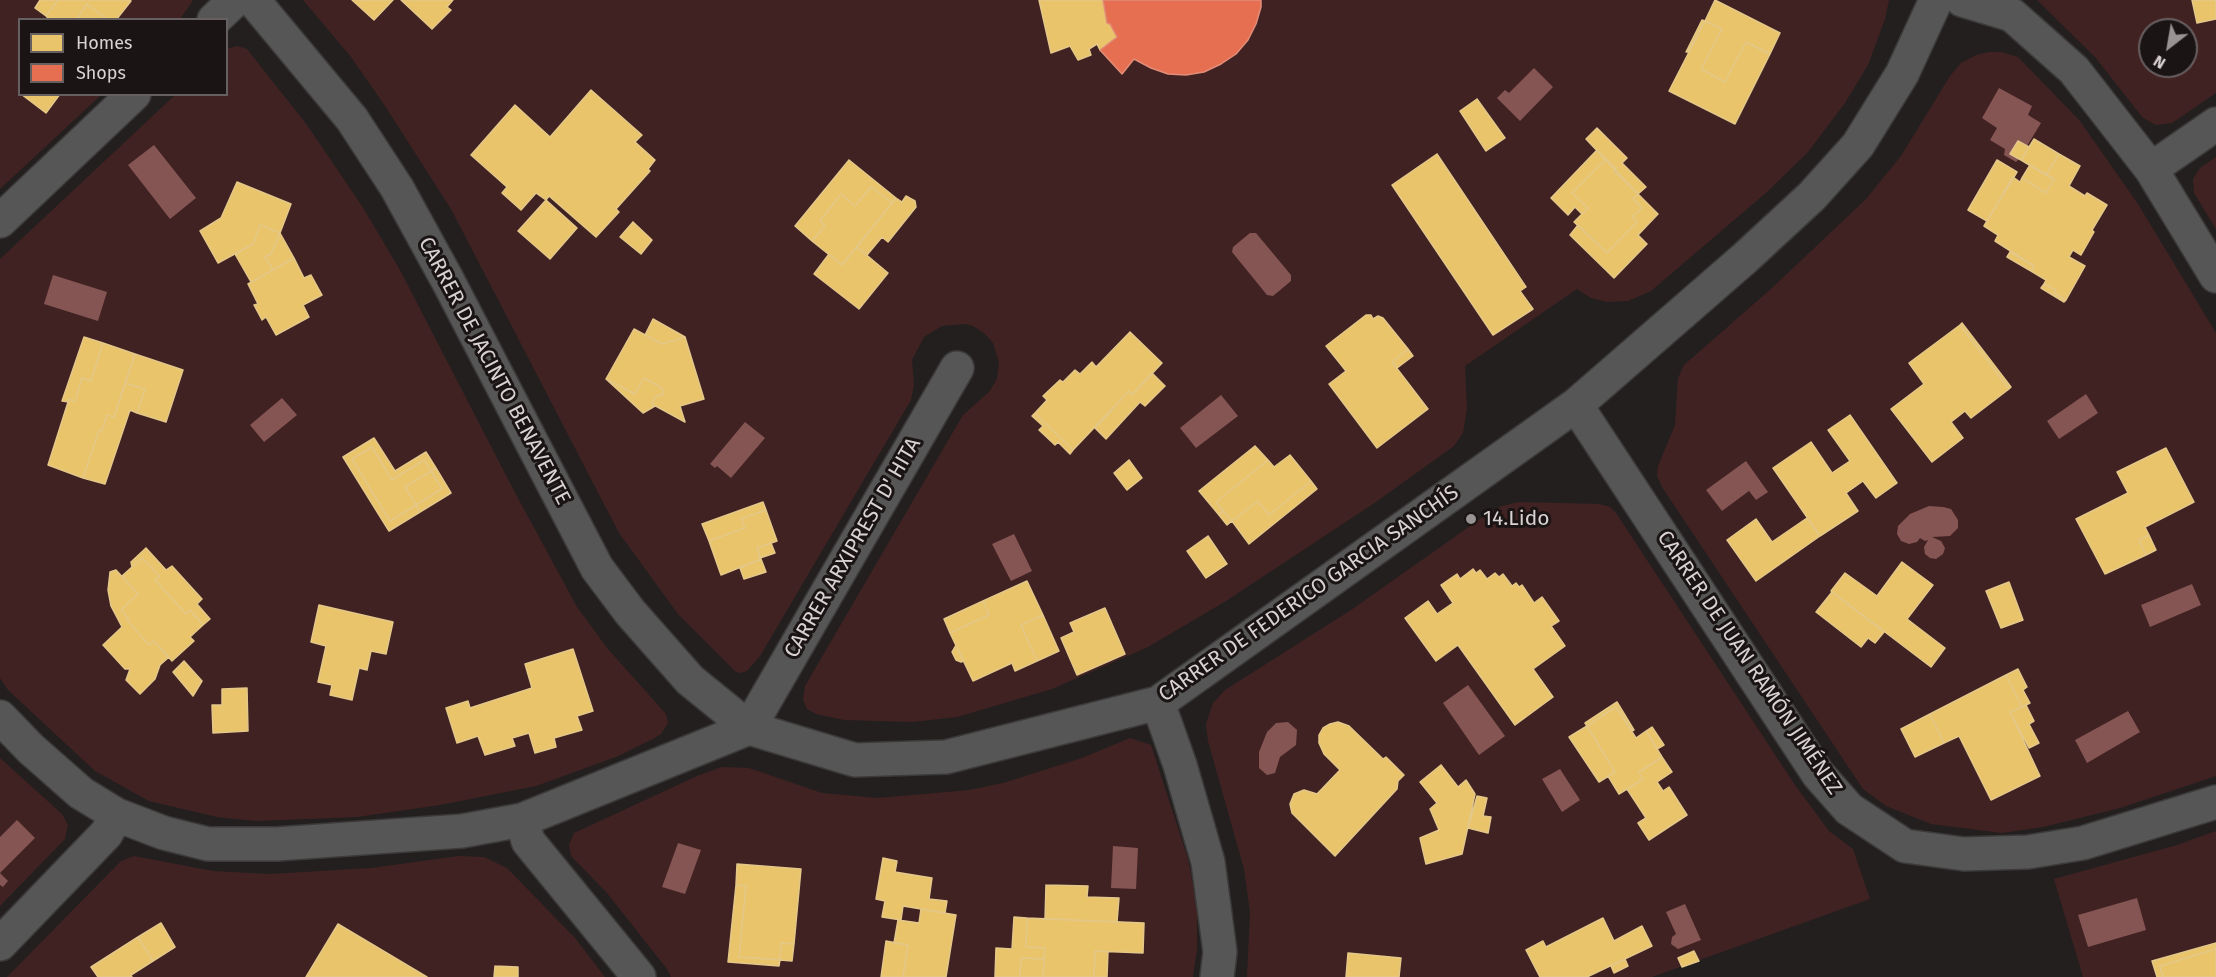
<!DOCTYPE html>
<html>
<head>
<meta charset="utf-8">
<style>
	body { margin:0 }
	#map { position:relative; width:2216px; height:977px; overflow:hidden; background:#231f1f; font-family:"Fira Sans",sans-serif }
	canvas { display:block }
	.legend { position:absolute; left:18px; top:18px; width:210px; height:78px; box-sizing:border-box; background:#1b1414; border:2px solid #676060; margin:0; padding:8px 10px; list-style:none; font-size:18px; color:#d8d2d2 }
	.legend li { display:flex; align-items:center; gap:12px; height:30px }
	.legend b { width:30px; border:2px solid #676060 }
	.north { position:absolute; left:2138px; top:18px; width:60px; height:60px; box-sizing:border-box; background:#1b1414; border:2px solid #676060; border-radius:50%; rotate:211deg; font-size:16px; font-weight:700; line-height:24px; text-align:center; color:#d8d2d2 }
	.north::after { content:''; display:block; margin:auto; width:21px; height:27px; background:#999393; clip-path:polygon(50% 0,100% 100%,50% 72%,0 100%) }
</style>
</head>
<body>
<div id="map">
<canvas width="2216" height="977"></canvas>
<ul class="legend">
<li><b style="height:16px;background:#e9c46a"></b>Homes</li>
<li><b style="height:16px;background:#e76f51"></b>Shops</li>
</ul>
<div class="north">N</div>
</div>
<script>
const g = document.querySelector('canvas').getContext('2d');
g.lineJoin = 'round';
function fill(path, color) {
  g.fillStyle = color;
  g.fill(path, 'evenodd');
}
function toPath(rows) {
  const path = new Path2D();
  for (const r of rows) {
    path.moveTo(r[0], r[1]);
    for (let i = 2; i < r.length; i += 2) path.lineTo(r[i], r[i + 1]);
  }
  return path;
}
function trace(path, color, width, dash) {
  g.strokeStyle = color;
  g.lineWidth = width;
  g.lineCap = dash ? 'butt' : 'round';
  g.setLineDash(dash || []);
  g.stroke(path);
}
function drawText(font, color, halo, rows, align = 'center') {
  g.font = font + ' "Fira Sans",sans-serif';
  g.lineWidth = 6;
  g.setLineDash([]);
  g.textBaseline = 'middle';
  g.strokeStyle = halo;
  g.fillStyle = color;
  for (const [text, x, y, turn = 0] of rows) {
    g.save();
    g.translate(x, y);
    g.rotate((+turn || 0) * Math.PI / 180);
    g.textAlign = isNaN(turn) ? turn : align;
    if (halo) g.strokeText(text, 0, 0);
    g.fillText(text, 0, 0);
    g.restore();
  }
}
const green = toPath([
	[0,0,192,0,192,2,180,19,20,20,20,94,101,95,0,189],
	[303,0,1889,0,1885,19,1868,65,1845,103,1808,152,1767,192,1651,291,1628,301,1607,302,1591,298,1577,289,1465,366,1467,408,1463,433,1454,446,1376,502,1226,601,1148,647,1052,689,957,717,912,722,844,720,816,714,807,709,803,700,805,686,963,415,989,392,997,379,999,362,993,343,984,333,973,326,965,324,942,326,924,337,912,360,914,385,911,400,760,656,747,671,740,673,735,671,678,614,619,533,451,209,385,106,351,57],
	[2037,0,2216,0,2216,93,2172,123,2156,125,2143,118,2095,57],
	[2150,30,2186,30,2186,66,2150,66],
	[237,46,247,49,307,125,362,206,400,270,512,487,577,607,608,649,666,714,668,723,661,734,653,739,616,757,536,786,440,805,357,817,256,821,217,817,149,801,95,771,8,690,0,678,0,259,175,95,226,94,227,49],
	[1989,52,2001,52,2018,57,2080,121,2138,204,2216,333,2216,776,2120,808,2043,827,2002,833,1931,824,1886,806,1863,789,1662,487,1657,476,1658,466,1675,425,1678,378,1684,365,1772,288,1866,199,1901,156,1950,76,1961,63,1976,55],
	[2216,157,2216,229,2194,193,2193,179,2200,168],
	[1519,502,1599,504,1610,507,1616,513,1795,785,1829,831,1853,849,1870,899,1652,977,1247,977,1250,912,1244,869,1208,741,1206,724,1213,703,1225,690,1351,610,1490,512,1502,506],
	[1130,738,1151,745,1188,859,1197,906,1197,949,1193,977,671,977,667,969,607,893,571,856,569,845,574,833,697,776,722,767,749,768,822,793,878,798,969,790,1003,783,1082,758],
	[0,758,62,814,68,825,65,839,0,906],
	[2216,831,2216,977,2083,977,2054,879,2177,845],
	[134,856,213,871,270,874,371,868,459,856,484,857,507,868,575,938,605,977,7,977,121,861]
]);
const water = toPath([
	[1534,68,1553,87,1520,121,1497,98,1505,90,1509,93],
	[1999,88,2032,106,2028,115,2041,123,2027,146,2010,154,2019,159,2016,162,2004,155,2005,149,1990,140,1997,128,1982,118],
	[154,145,196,198,170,219,128,165],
	[1250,233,1256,233,1291,275,1291,281,1273,296,1267,295,1232,252,1233,247],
	[53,275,107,292,98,321,44,304],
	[2086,394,2098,413,2059,439,2047,421],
	[1221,395,1238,416,1196,448,1180,428],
	[282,398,297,415,264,442,250,425],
	[745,422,765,438,731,478,717,466,715,468,710,464],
	[1746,461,1768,492,1756,500,1749,491,1722,511,1706,490],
	[1929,506,1943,507,1951,509,1958,520,1958,528,1950,536,1932,537,1941,541,1945,548,1943,554,1936,559,1930,558,1925,554,1924,547,1928,540,1925,541,1920,538,1917,542,1909,544,1901,541,1897,534,1898,526,1910,514],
	[1014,534,1032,571,1011,581,992,544],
	[2192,584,2201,605,2150,627,2141,605],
	[1468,685,1505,736,1479,755,1443,703],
	[2128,711,2140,732,2087,763,2075,740],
	[1288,722,1297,730,1296,745,1280,757,1275,773,1267,775,1259,768,1259,752,1267,732,1276,723],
	[1560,769,1580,800,1562,812,1542,779],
	[17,820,35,838,0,873,8,881,3,887,0,885,0,837],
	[678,843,701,850,685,894,662,887],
	[1113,846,1138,848,1136,889,1111,888],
	[2137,898,2146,930,2088,947,2078,915],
	[1685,904,1701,940,1678,949,1671,944,1672,937,1676,934,1666,912]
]);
const homes = toPath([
	[40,0,58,0,46,16,35,8,40,0],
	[58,0,129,0,131,1,116,20,108,20,87,4,76,20,50,20,46,16,58,0],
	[352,0,393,0,374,20,352,0],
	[401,0,453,0,447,7,451,10,432,29,401,0],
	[1039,0,1103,0,1107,23,1110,24,1117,37,1100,50,1097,44,1089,49,1091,55,1078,60,1070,46,1051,53,1039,0],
	[1715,0,1780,33,1770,54,1746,42,1725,82,1701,69,1722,29,1705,21,1715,0],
	[2192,0,2216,0,2216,19,2197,23,2192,0],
	[87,4,108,20,76,20,87,4],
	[1702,20,1705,21,1688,52,1686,52,1702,20],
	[1705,21,1722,29,1701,69,1725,82,1746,42,1770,54,1735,124,1669,91,1705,21],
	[591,90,642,135,635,142,655,160,648,169,650,171,616,209,619,212,596,237,549,196,546,200,536,193,521,210,502,193,507,187,471,155,515,105,550,137,591,90],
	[21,94,60,94,46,113,21,94],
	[1477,99,1505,138,1486,151,1460,111,1477,99],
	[1597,128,1627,158,1622,163,1646,187,1638,194,1586,139,1597,128],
	[2034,139,2059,154,2046,175,2021,160,2034,139],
	[2018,141,2029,147,2021,160,2010,154,2018,141],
	[1597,150,1606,159,1572,193,1588,208,1582,214,1575,207,1568,215,1551,198,1597,150],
	[1437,154,1526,287,1520,291,1533,309,1493,335,1392,185,1437,154],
	[2059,154,2080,166,2069,186,2085,196,2087,193,2107,205,2092,230,2094,232,2081,255,2073,250,2069,257,2085,266,2066,300,2054,293,2056,290,2044,284,2046,280,2031,271,2034,266,1995,241,1998,235,1984,226,2013,177,2020,182,2022,178,2046,193,2054,179,2046,175,2059,154],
	[1606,159,1616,169,1614,171,1638,194,1633,199,1642,208,1632,217,1637,222,1607,253,1574,222,1588,208,1572,193,1606,159],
	[849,160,896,198,892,203,871,187,855,206,841,194,820,221,825,226,812,241,795,226,849,160],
	[1997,160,2017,172,1987,221,1968,210,1997,160],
	[2030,165,2054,179,2046,193,2022,178,2030,165],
	[237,182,291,204,280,233,260,225,253,244,218,263,200,231,221,218,237,182],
	[871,187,892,203,842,265,812,241,825,226,820,221,841,194,855,206,871,187],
	[1638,194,1658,214,1638,235,1647,244,1614,278,1570,235,1578,225,1607,253,1637,222,1632,217,1642,208,1633,199,1638,194],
	[906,196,915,201,916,207,888,242,882,237,867,255,857,247,896,198,902,202,906,196],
	[546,200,577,228,550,259,518,231,546,200],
	[633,222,652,240,641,254,620,237,633,222],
	[260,225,280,233,271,254,265,257,273,270,251,282,235,254,253,244,260,225],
	[280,233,294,258,273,270,265,257,271,254,280,233],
	[857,247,888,273,859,309,814,274,829,254,842,265,857,247],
	[2010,252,2034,266,2031,271,2007,257,2010,252],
	[294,258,304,278,311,275,322,295,303,305,309,317,276,335,266,317,262,320,254,305,258,304,248,284,294,258],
	[2044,284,2056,290,2054,293,2066,300,2064,302,2041,288,2044,284],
	[1366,315,1371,315,1373,319,1378,316,1383,318,1408,349,1392,362,1428,409,1377,448,1329,384,1346,371,1326,346,1366,315],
	[653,319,685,337,662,344,645,335,653,319],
	[1962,323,2011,387,2009,389,1960,325,1962,323],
	[1960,325,2009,389,1971,418,1965,411,1951,422,1963,438,1932,462,1891,409,1924,384,1909,363,1960,325],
	[634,329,662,344,685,337,704,399,680,406,685,422,652,404,655,397,664,394,662,388,644,378,635,394,606,379,634,329],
	[1130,332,1162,363,1132,395,1129,391,1073,450,1035,413,1047,400,1043,396,1060,380,1063,382,1075,370,1080,374,1092,362,1096,367,1130,332],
	[84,337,103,343,91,381,82,378,75,401,69,399,69,402,62,401,84,337],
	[103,343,135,354,114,417,107,415,102,431,99,430,83,478,48,465,69,399,75,401,82,378,91,381,103,343],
	[1408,349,1413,356,1397,368,1392,362,1408,349],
	[135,354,183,370,166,422,137,413,145,389,125,383,135,354],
	[1152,373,1165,386,1145,406,1140,402,1106,439,1095,428,1129,391,1132,395,1152,373],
	[644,378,662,388,664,394,655,397,652,404,655,406,643,413,606,379,635,394,644,378],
	[125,383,145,389,137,413,130,410,105,484,83,478,99,430,102,431,107,415,114,417,125,383],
	[1035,413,1073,450,1070,454,1058,442,1055,445,1039,430,1043,426,1032,416,1035,413],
	[1850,415,1897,483,1876,498,1863,481,1846,493,1858,511,1820,536,1773,468,1811,442,1832,473,1850,461,1828,430,1850,415],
	[374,438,395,471,426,452,436,468,431,471,424,460,392,480,372,447,352,459,390,521,416,505,420,512,389,531,343,457,374,438],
	[1255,446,1268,460,1216,502,1223,511,1219,515,1199,491,1255,446],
	[372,447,392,480,424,460,431,471,405,487,416,505,390,521,352,459,372,447],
	[2166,448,2194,502,2145,527,2149,535,2139,540,2146,555,2105,574,2076,519,2128,493,2117,472,2166,448],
	[1290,455,1311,481,1269,515,1258,501,1232,521,1216,502,1268,460,1274,467,1290,455],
	[1129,460,1142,478,1127,490,1114,473,1129,460],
	[436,468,451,493,420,512,416,505,442,489,431,471,436,468],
	[431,471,442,489,416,505,405,487,431,471],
	[1311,481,1317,489,1249,544,1232,521,1258,501,1269,515,1311,481],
	[763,502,766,510,741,519,745,528,709,541,702,524,763,502],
	[766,510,777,541,757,548,761,559,721,575,709,541,745,528,741,519,766,510],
	[1223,511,1232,521,1227,525,1219,515,1223,511],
	[1807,518,1820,536,1756,581,1727,540,1756,519,1772,542,1807,518],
	[2149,535,2156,550,2146,555,2139,540,2149,535],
	[1208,536,1227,564,1206,578,1187,551,1208,536],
	[771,543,775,553,760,558,757,548,771,543],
	[146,548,166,570,172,566,202,599,197,604,210,619,203,625,190,610,186,614,155,580,160,577,142,558,132,567,131,562,146,548],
	[142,558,160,577,155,580,186,614,190,610,203,625,190,637,194,641,172,661,154,641,149,645,127,620,129,619,121,610,138,594,122,576,142,558],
	[761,559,766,572,744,579,740,568,761,559],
	[1902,562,1933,585,1907,619,1945,648,1931,667,1831,591,1845,573,1877,596,1902,562],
	[1473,569,1476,573,1480,570,1487,579,1495,573,1499,577,1503,574,1512,586,1516,583,1519,587,1522,585,1534,603,1542,597,1559,621,1551,626,1565,646,1533,669,1553,697,1515,725,1458,645,1436,661,1405,618,1428,601,1437,614,1453,603,1441,585,1457,574,1460,579,1473,569],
	[116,570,138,594,121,610,129,619,127,620,149,645,154,641,169,657,160,665,155,679,140,694,126,680,130,669,125,669,103,645,122,627,111,606,108,590,110,572,116,570],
	[1027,581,1043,615,1021,625,1037,661,1015,671,1012,663,973,681,950,633,989,615,983,601,1027,581],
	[2009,582,2023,620,2001,628,1986,591,2009,582],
	[1832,592,1884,632,1875,643,1868,638,1861,647,1816,612,1832,592],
	[983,601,989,615,950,633,944,619,983,601],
	[319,605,393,622,386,654,371,651,367,670,359,668,352,700,330,695,332,685,318,682,326,646,311,642,319,605],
	[1105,608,1125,654,1077,675,1061,638,1074,632,1070,623,1105,608],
	[1043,615,1059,651,1037,661,1021,625,1043,615],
	[956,645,964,661,961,662,956,660,952,652,956,645],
	[573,649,593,711,577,716,582,730,554,738,556,747,535,753,529,733,512,738,515,746,485,755,478,736,457,743,446,708,468,701,470,708,532,688,525,664,573,649],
	[184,661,202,681,193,696,173,672,184,661],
	[2018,669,2027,687,2023,690,2030,703,2022,707,2006,675,2018,669],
	[2006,675,2022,707,2010,712,2040,776,1991,800,1959,736,1944,743,1930,714,2006,675],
	[247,688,248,731,213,733,212,705,222,705,222,689,247,688],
	[1617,702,1634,730,1632,731,1616,707,1587,726,1585,723,1617,702],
	[2026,705,2034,721,2029,724,2039,743,2029,748,2010,712,2026,705],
	[1616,707,1636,738,1646,731,1662,757,1639,772,1643,779,1619,794,1608,776,1615,772,1587,726,1616,707],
	[1930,714,1944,743,1915,757,1901,729,1930,714],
	[1338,722,1349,726,1383,759,1386,757,1404,775,1398,781,1397,789,1335,856,1292,813,1290,804,1294,794,1304,790,1317,794,1340,770,1324,754,1319,743,1319,735,1323,728,1330,724,1338,722],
	[1587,726,1615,772,1599,782,1569,737,1587,726],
	[1652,727,1664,745,1657,749,1646,731,1652,727],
	[1662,757,1672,772,1657,782,1663,791,1669,787,1687,815,1649,840,1638,823,1646,818,1627,789,1643,779,1639,772,1662,757],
	[1441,765,1458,787,1466,780,1475,794,1462,854,1426,864,1420,838,1439,830,1430,809,1437,803,1420,782,1441,765],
	[1477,796,1487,798,1483,816,1491,817,1488,833,1468,828,1477,796],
	[883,858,897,861,895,872,932,878,929,899,947,901,945,913,903,906,901,920,882,917,885,901,876,899,883,858],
	[737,864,801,869,794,944,781,943,780,960,739,957,746,886,736,885,737,864],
	[736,885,746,886,739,957,780,960,779,966,728,962,736,885],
	[1046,885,1088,886,1087,897,1119,898,1117,922,1045,919,1046,885],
	[921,909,956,915,946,977,903,977,908,945,894,943,898,920,919,923,921,909],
	[1014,917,1027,918,1026,947,1045,948,1044,959,1021,958,1020,977,995,977,996,948,1012,949,1014,917],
	[1027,918,1144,923,1143,953,1095,951,1094,977,1043,977,1045,948,1026,947,1027,918],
	[1603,918,1614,941,1642,926,1652,946,1587,977,1540,977,1526,950,1543,941,1546,947,1603,918],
	[161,923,175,947,153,961,138,937,161,923],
	[338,924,427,977,306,977,338,924],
	[138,937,153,961,131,975,132,977,98,977,91,967,138,937],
	[886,941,908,945,903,977,881,977,886,941],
	[781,943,794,944,792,961,780,960,781,943],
	[2216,943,2216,949,2160,966,2163,977,2157,977,2152,961,2216,943],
	[2216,949,2216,977,2163,977,2160,966,2216,949],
	[1095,951,1108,952,1107,977,1094,977,1095,951],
	[1694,951,1699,961,1682,967,1678,958,1694,951],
	[1348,953,1401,958,1399,977,1346,977,1348,953],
	[1021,958,1044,959,1043,977,1020,977,1021,958],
	[1625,959,1628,966,1614,973,1611,966,1625,959],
	[495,966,518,967,518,977,494,977,495,966]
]);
const shops = toPath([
	[1103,0,1261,0,1261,7,1256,24,1248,40,1236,54,1221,64,1204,72,1186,75,1168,74,1151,68,1134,59,1122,74,1100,50,1117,37,1110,24,1107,23,1103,0]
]);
const minor = toPath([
	[253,0,352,119,397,188,448,281,597,568,630,612,690,680,749,728],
	[1962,0,2012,15,2074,70,2151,169,2216,276],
	[214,20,235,0],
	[2151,169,2216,124],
	[0,221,134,94],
	[1576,405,1818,774,1849,809,1905,846,1964,854,2028,852,2083,843,2216,802],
	[1158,703,1180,765,1208,862,1220,952,1217,977],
	[0,717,31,749,81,793,117,815,164,833,208,844,277,844,462,831,522,820,749,728,855,760,946,757,1158,703,1576,405,1745,258,1812,196,1858,145,1902,74,1936,0],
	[749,728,957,368],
	[522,820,528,841,639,977],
	[0,944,106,834,117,815]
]);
const markers = [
	[1471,519,6,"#999393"]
];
const streetNames = [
	["CARRER DE JACINTO BENAVENTE",494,371,62],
	["CARRER ARXIPREST D' HITA",853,548,-60],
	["CARRER DE FEDERICO GARCIA SANCHÍS",1309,594,-35],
	["CARRER DE JUAN RAMÓN JIMÉNEZ",1749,663,56]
];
const poiNames = [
	["14.Lido",1483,519]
];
fill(green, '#412222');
fill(water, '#845553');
fill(homes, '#e9c46a');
trace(homes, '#e4c889', 1.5);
fill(shops, '#e76f51');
trace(shops, '#e28d78', 1.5);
trace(minor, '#3b3939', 36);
trace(minor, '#555655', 33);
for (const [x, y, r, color] of markers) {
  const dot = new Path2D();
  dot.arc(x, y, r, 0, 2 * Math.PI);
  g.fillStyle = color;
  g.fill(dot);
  trace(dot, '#1b1414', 2);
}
drawText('21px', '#d8d2d2', '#1b1414', streetNames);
drawText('21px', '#d8d2d2', '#1b1414', poiNames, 'left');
</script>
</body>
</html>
